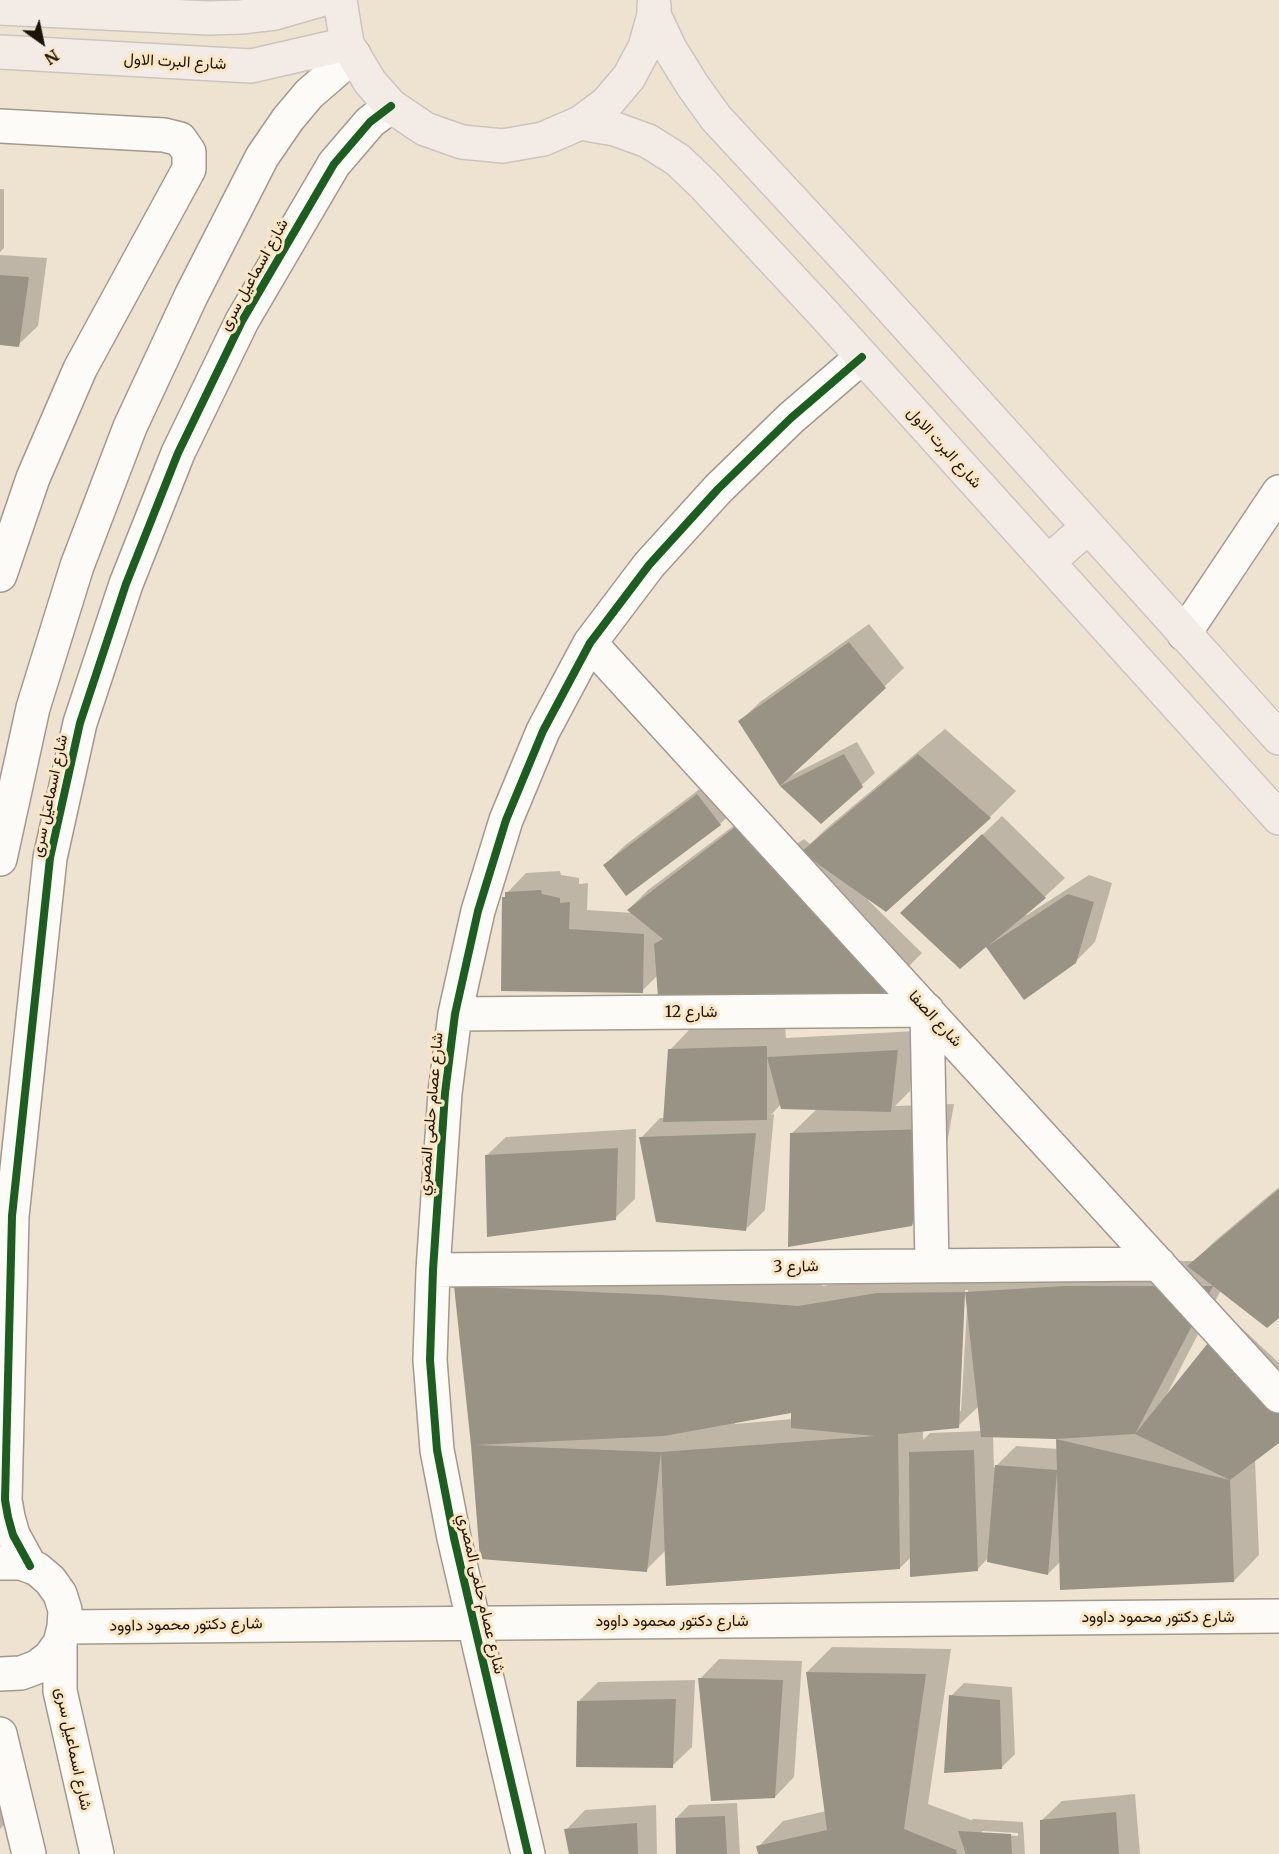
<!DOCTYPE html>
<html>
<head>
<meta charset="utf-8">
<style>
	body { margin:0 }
	#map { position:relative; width:1279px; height:1854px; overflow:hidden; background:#eee3d1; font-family:Merriweather,serif }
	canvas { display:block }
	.north { position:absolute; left:12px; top:12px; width:60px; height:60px; -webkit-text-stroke:4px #fbe6c4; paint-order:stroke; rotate:147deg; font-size:16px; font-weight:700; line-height:24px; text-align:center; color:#1a1307 }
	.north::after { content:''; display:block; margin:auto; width:21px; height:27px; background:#1a1307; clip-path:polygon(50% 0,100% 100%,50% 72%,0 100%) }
</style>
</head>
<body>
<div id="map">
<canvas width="1279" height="1854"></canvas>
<div class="north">N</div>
</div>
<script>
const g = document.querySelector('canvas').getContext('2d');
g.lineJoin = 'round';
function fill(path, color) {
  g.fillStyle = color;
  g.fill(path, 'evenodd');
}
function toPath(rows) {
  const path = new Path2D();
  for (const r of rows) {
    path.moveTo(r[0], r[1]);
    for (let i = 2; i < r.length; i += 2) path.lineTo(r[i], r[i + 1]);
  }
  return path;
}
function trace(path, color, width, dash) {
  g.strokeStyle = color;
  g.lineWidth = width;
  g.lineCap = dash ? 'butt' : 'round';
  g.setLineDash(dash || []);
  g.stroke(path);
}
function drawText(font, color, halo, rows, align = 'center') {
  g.font = font + ' Merriweather,Vazirmatn,serif';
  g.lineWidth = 6;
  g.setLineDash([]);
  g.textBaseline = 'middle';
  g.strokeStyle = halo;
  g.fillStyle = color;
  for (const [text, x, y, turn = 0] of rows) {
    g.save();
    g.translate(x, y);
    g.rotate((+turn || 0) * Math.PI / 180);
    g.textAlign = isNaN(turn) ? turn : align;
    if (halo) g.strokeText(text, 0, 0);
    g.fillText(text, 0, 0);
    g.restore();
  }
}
const shadow = toPath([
	[0,189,4,189,4,248,0,252],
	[0,255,47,258,38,326,18,345,0,344],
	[869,624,904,668,790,776,857,742,875,773,821,822,781,785,740,721,760,702],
	[945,729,1016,791,990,817,886,910,869,899,868,900,922,953,872,1003,658,975,642,991,504,898,507,893,526,873,560,871,561,875,579,878,579,884,588,883,587,910,633,913,629,909,648,890,760,806,792,847,804,839,810,844,828,827],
	[717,776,739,805,720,824,605,865,624,846],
	[1002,816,1065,878,1026,914,1027,915,1089,875,1112,883,1095,942,1075,962,1024,998,987,945,921,894],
	[785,1027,786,1038,916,1031,910,1091,895,1106,954,1104,937,1199,912,1225,792,1133,817,1109,781,1104,771,1115,774,1114,765,1210,746,1229,641,1138,660,1118,665,1118,670,1050,689,1030],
	[636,1129,635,1199,615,1218,486,1156,506,1137],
	[1279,1187,1279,1316,1221,1290,1166,1396,1167,1396,1213,1339,1233,1320,1279,1363,1279,1441,1255,1459,1259,1555,1234,1581,1061,1561,1048,1574,989,1557,977,1570,912,1556,900,1568,666,1550,646,1570,473,1445,455,1287,481,1262,823,1281,822,1286,898,1274,1092,1261,1194,1261,1215,1241],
	[965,1290,968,1290,961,1411,958,1411],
	[979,1406,982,1431,930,1433,923,1440,923,1430,958,1426],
	[793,1409,793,1419,735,1424,735,1422],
	[993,1435,1057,1437,1058,1449,1016,1446,994,1468],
	[832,1647,951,1649,928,1804,971,1820,973,1819,1023,1822,1025,1854,759,1854,758,1847,783,1821,826,1811,807,1672],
	[982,1831,1018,1833,1018,1836,982,1834],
	[719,1659,802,1661,794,1777,775,1797,700,1679],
	[695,1680,692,1747,672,1766,579,1701,598,1682],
	[964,1683,1012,1687,1015,1754,1002,1767,951,1696],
	[1135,1794,1140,1854,1042,1854,1042,1820,1062,1801],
	[0,1797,6,1823,0,1829],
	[737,1803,740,1854,678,1854,676,1818,689,1805],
	[656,1805,657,1854,571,1854,566,1830,585,1810]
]);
const building = toPath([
	[0,275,29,277,19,347,0,345],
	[849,642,886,688,780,786,738,721],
	[844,754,863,787,821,824,780,786],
	[918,754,991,818,886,912,801,852],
	[697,794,721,825,626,896,603,865],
	[739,824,898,979,873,1004,658,997,654,944,663,939,627,910],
	[982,834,1046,898,988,946,1068,894,1094,902,1076,963,1024,1000,986,947,960,969,900,913],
	[541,890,542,894,560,898,560,903,570,902,569,929,644,934,643,993,501,991,502,897,505,897,505,892],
	[767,1046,767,1057,898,1050,891,1112,781,1109,767,1057,767,1120,663,1122,668,1049],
	[929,1129,912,1226,788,1247,790,1133],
	[756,1133,746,1231,656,1222,639,1137],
	[618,1148,616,1220,487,1237,485,1155],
	[1279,1189,1279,1318,1267,1328,1213,1286,1135,1434,1056,1439,1230,1480,1234,1582,1060,1590,1057,1472,1048,1575,987,1562,995,1465,1057,1470,1056,1439,981,1437,965,1292,1065,1286,1213,1286,1187,1266],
	[454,1286,661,1295,798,1306,877,1293,965,1292,959,1428,898,1434,900,1569,666,1586,661,1452,647,1572,480,1559,471,1445],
	[791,1413,791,1428,875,1436,661,1452,475,1445,664,1436],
	[1212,1338,1279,1400,1279,1443,1230,1480,1135,1434],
	[974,1450,978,1571,910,1577,909,1452],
	[806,1672,926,1674,904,1829,956,1850,957,1854,758,1854,756,1846,827,1830],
	[698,1678,783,1680,775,1798,711,1801],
	[949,1695,1000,1700,1002,1769,944,1773],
	[676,1699,673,1768,576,1767,577,1701],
	[1116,1812,1119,1854,1040,1854,1040,1820],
	[725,1816,727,1854,676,1854,675,1818],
	[637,1823,638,1854,569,1854,564,1829],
	[958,1831,1011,1834,1012,1854,966,1854]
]);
const minor = toPath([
	[0,126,164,135,180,139,189,152,189,169,80,369,33,478,0,575],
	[1184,634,1279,492],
	[590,643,1279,1396],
	[0,859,33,708,77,566,130,427,191,296,262,157,288,119,309,94,354,55],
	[455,1014,927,1010,932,1265],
	[433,1270,1159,1264],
	[0,1563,21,1563,37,1569,50,1580,60,1594,65,1610,64,1627,60,1643,50,1657,37,1667,21,1673,0,1674],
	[30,1566,13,1535,8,1517,5,1500,12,1216,50,858,80,723,126,584,178,453,242,321,334,164,370,122,391,106],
	[64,1627,1279,1616],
	[60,1643,60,1691,97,1854],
	[0,1734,29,1854],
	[528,1854,454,1538,437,1450,430,1360,433,1270,445,1093,455,1014,478,911,506,820,543,731,590,643,649,565,718,489,791,418,862,357]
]);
const major = toPath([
	[340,0,347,44,370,82,391,106,425,129,462,142,503,146,543,139,580,123,607,103,629,77,645,47,654,15,654,5],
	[0,8,208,18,241,17,275,13,320,0],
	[654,15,670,49,693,86,716,118,865,279,1279,738],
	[0,52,251,66,347,44],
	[580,123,615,129,648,141,678,160,704,185,824,314,1279,818],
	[1048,562,1088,527]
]);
const cycleway = toPath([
	[30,1566,13,1535,8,1517,5,1500,12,1216,50,858,80,723,126,584,178,453,242,321,334,164,370,122,391,106],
	[528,1854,454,1538,437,1450,430,1360,433,1270,445,1093,455,1014,478,911,506,820,543,731,590,643,649,565,718,489,791,418,862,357]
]);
const streetNames = [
	["شارع البرت الاول",175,62,3],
	["شارع اسماعيل سرى",254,275,-61],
	["شارع البرت الاول",944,448,48],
	["شارع اسماعيل سرى",50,796,-78],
	["شارع 12",691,1012],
	["شارع الصفا",935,1019,47],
	["شارع عصام حلمى المصري",431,1114,-85],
	["شارع 3",796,1267,-1],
	["شارع عصام حلمى المصري",481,1594,77],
	["شارع دكتور محمود داوود",1158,1617],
	["شارع دكتور محمود داوود",672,1621],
	["شارع دكتور محمود داوود",186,1625,-1],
	["شارع اسماعيل سرى",73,1749,78]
];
fill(shadow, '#0003');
fill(building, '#989385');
trace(minor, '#a2998c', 36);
trace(major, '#cbc5bd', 36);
trace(minor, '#fcfbf8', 33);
trace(major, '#f3ece6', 33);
trace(cycleway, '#1b5e20', 8);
drawText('16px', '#1a1307', '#fbe6c4', streetNames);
</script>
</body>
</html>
